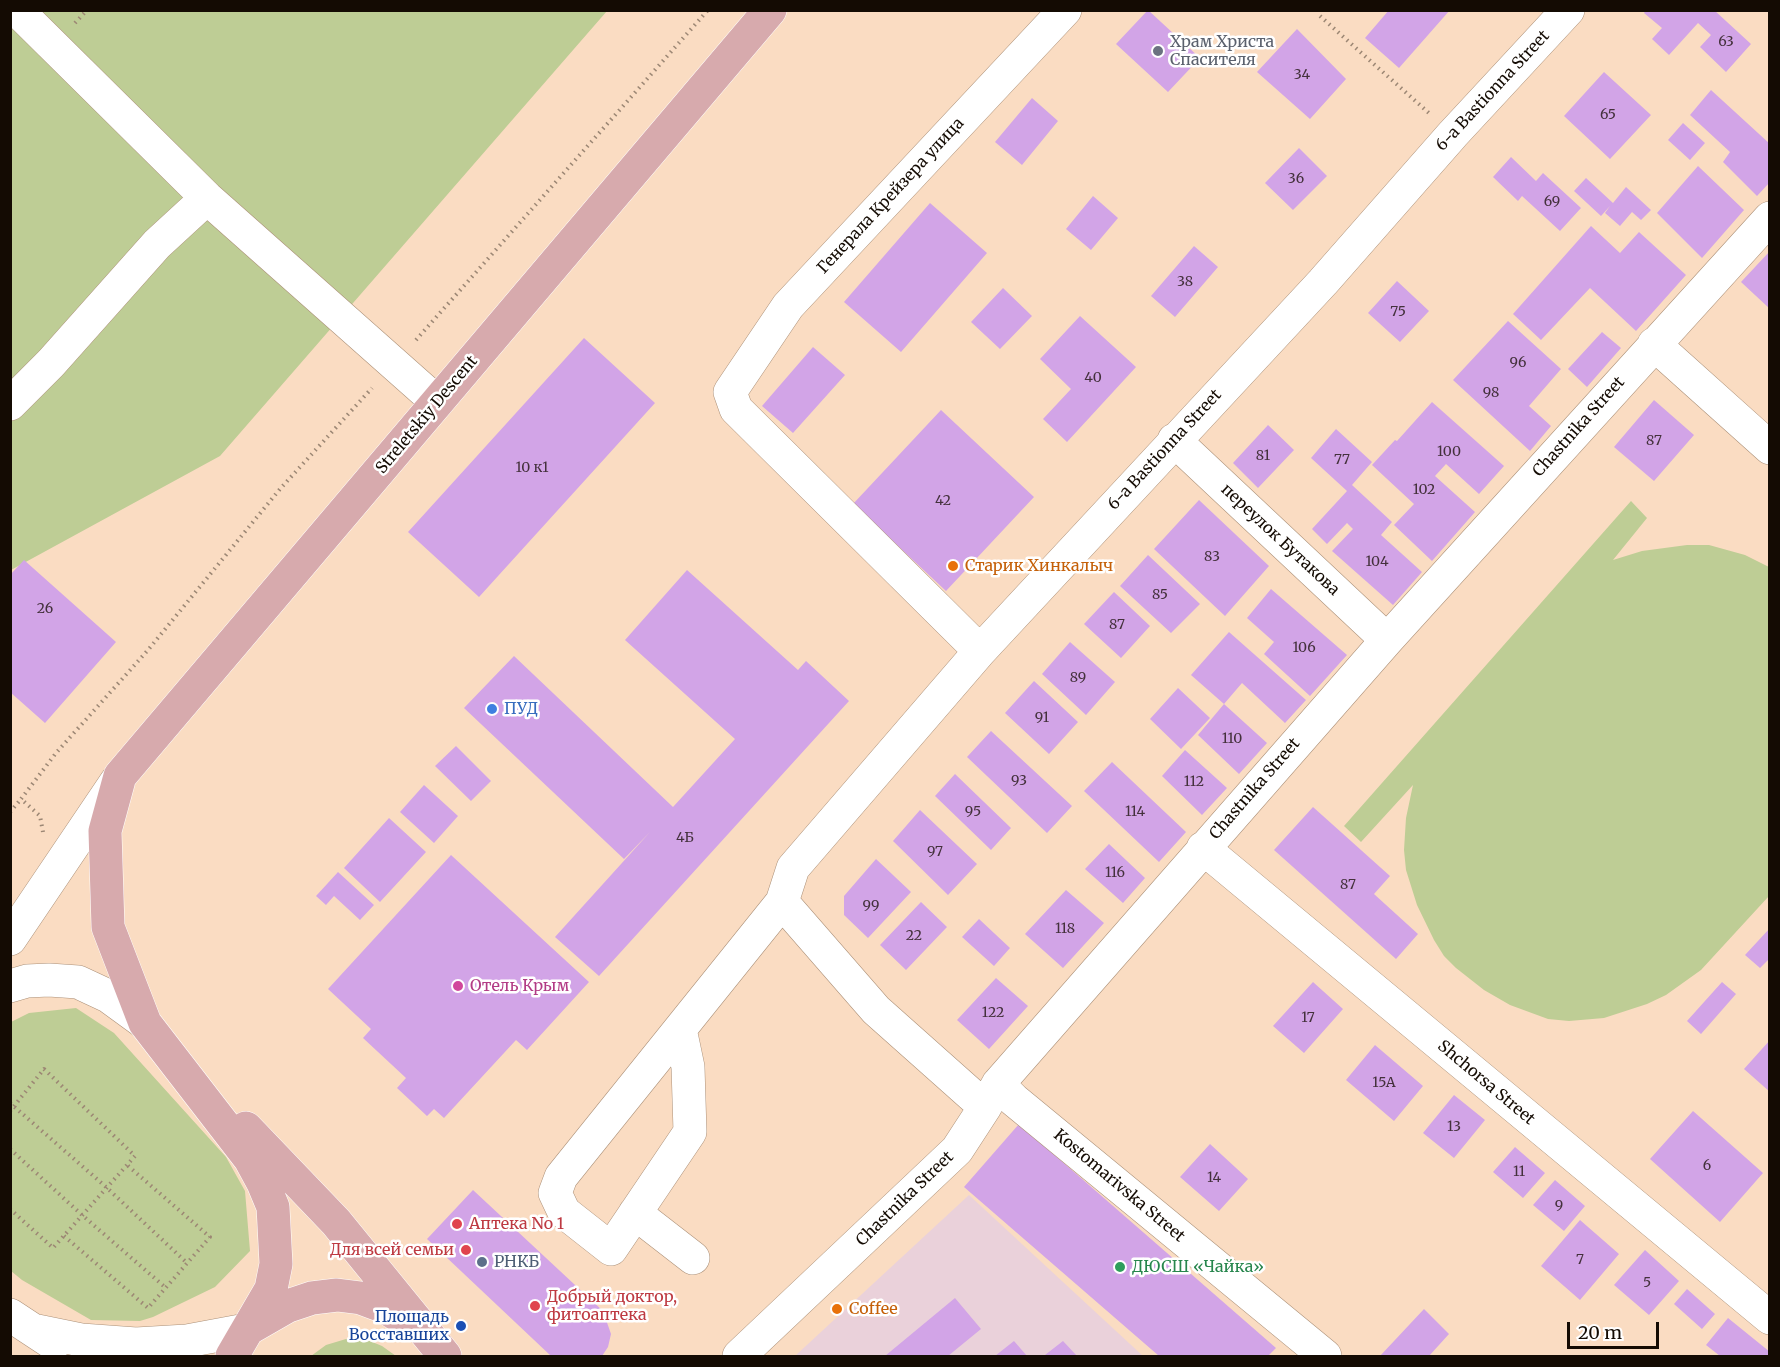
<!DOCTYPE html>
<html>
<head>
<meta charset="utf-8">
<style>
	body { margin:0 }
	#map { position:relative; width:1780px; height:1367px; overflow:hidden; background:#fadcc2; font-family:Merriweather,serif }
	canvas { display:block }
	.frame { position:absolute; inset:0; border:12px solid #140b03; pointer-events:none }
	.scale { position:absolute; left:1567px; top:1322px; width:92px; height:27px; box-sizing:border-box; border:3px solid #140b03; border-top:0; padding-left:8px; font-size:18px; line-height:21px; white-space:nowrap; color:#140b03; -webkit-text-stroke:4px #fff; paint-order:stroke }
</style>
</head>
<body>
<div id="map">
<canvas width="1780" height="1367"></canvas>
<div class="frame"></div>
<div class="scale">20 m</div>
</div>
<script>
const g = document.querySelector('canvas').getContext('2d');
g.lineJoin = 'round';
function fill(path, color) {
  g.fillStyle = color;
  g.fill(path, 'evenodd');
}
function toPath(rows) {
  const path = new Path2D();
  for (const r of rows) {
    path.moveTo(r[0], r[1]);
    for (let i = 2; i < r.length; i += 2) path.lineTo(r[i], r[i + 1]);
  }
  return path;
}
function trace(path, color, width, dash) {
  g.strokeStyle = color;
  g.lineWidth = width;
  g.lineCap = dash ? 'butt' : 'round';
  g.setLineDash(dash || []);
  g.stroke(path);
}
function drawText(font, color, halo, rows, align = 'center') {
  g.font = font + ' Merriweather,serif';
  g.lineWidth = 5;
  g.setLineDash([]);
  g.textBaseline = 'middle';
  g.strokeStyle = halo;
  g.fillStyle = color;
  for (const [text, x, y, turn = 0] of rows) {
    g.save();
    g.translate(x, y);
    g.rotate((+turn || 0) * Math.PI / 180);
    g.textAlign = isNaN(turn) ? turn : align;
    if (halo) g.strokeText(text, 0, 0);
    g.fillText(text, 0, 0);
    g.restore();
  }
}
const commercial = toPath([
	[969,1195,1143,1356,795,1356]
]);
const green = toPath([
	[11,11,607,11,220,456,11,570],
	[1631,501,1647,518,1613,560,1642,551,1687,545,1709,545,1745,555,1769,567,1769,896,1701,970,1666,995,1647,1004,1604,1018,1569,1021,1548,1019,1510,1005,1484,990,1456,968,1444,956,1434,940,1417,905,1406,870,1404,850,1406,818,1413,785,1361,842,1344,826],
	[76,1008,114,1033,226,1157,245,1191,250,1251,215,1287,153,1317,140,1321,91,1320,22,1280,11,1271,11,1022,29,1013],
	[346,1339,365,1339,382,1346,396,1356,311,1356,326,1345]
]);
const building = toPath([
	[1148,10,1200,58,1168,92,1116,44],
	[1389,10,1450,10,1399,68,1365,38],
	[1646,10,1714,10,1751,44,1726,72,1700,47,1711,35,1698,23,1669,55,1652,39,1662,28,1644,13],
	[1297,29,1346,79,1310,119,1257,72],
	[1604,72,1651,115,1610,159,1564,116],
	[1711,90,1770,144,1770,182,1757,196,1723,162,1730,152,1690,115],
	[1032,98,1058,121,1022,165,995,142],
	[1683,123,1705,143,1690,160,1668,140],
	[1299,148,1327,176,1293,210,1265,183],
	[1511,157,1536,181,1543,173,1581,208,1560,231,1522,196,1518,201,1493,177],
	[1698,166,1744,210,1702,258,1657,213],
	[1586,178,1613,203,1626,187,1651,210,1641,220,1632,212,1620,226,1605,213,1610,206,1601,216,1574,191],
	[1093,196,1118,218,1091,250,1066,229],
	[930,203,987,253,901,352,844,302],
	[1591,226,1620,253,1639,232,1686,275,1636,331,1590,288,1541,340,1513,314],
	[1194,246,1218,267,1175,317,1151,296],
	[1770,251,1770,309,1741,282],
	[1397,281,1429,311,1400,342,1368,313],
	[1003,288,1032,316,1000,349,971,322],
	[1080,316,1136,367,1067,442,1043,419,1071,389,1040,359],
	[1508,321,1561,369,1529,406,1551,426,1530,451,1453,380],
	[1602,332,1621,348,1587,387,1568,369],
	[584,338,655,403,479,597,408,532],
	[813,347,845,375,793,433,762,406],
	[1654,400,1694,435,1654,481,1614,447],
	[1432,402,1504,466,1479,494,1446,464,1435,476,1475,512,1432,561,1394,525,1414,504,1372,465,1395,440,1397,441],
	[941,410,1034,497,946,591,853,504],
	[1268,425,1294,450,1258,488,1233,463],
	[1336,429,1372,462,1352,485,1392,522,1381,535,1422,572,1393,605,1332,551,1353,529,1347,523,1327,544,1312,529,1347,491,1311,458],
	[1199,500,1269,566,1225,616,1154,549],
	[1148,555,1200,604,1171,633,1120,586],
	[24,560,116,642,45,723,10,692,10,575],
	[687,570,798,670,806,661,849,701,599,976,555,937,650,832,624,859,464,708,514,656,673,807,735,739,625,640],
	[1271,589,1347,655,1310,696,1264,654,1274,642,1247,618],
	[1114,592,1150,626,1121,658,1084,624],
	[1229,632,1306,700,1285,723,1242,683,1224,704,1267,743,1239,774,1198,735,1224,704,1191,675],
	[1070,642,1115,682,1086,715,1042,674],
	[1034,681,1078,722,1049,754,1005,713],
	[1178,688,1210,718,1181,749,1150,719],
	[991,731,1072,806,1047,833,967,757],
	[456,746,491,781,471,801,435,766],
	[1185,750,1227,788,1202,815,1162,776],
	[1112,762,1186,832,1159,862,1084,791],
	[955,774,1011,828,991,850,935,796],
	[424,785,458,816,434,843,400,812],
	[1313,807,1390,876,1374,894,1418,934,1396,959,1274,850],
	[920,810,977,864,948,895,893,841],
	[389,818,426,852,380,902,344,868],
	[1109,844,1145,878,1123,903,1085,869],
	[451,855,589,982,527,1050,516,1040,444,1118,434,1109,427,1116,397,1088,406,1078,363,1038,371,1029,328,989],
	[876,859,911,892,868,938,844,915,844,896],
	[338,872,374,905,360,920,334,896,326,905,316,896],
	[1066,890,1104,923,1063,968,1025,934],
	[921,902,947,927,906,970,880,945],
	[979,919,1010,948,994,966,962,937],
	[1770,928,1770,958,1760,968,1745,955],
	[996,978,1028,1006,989,1049,957,1020],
	[1313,982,1343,1009,1304,1053,1273,1026],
	[1722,982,1736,994,1701,1034,1687,1021],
	[1770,1040,1770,1092,1744,1069],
	[1375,1045,1423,1086,1394,1121,1346,1080],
	[1454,1095,1485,1120,1454,1158,1423,1133],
	[1693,1111,1763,1173,1720,1222,1650,1159],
	[1019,1124,1276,1348,1268,1356,1159,1356,964,1187],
	[1210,1144,1248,1179,1219,1211,1180,1177],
	[1515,1147,1545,1173,1523,1198,1493,1172],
	[1555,1180,1585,1206,1564,1231,1533,1205],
	[473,1190,603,1311,611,1334,608,1347,602,1356,551,1356,427,1239],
	[1580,1220,1619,1254,1580,1300,1541,1266],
	[1645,1250,1679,1281,1649,1315,1614,1285],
	[1687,1289,1715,1314,1702,1329,1674,1304],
	[955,1298,981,1329,948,1356,885,1356],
	[1424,1309,1449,1334,1429,1356,1380,1356],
	[1728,1318,1770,1352,1770,1356,1720,1356,1706,1345],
	[1014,1341,1027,1356,995,1356],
	[1063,1341,1077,1356,1045,1355]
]);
const path = toPath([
	[1320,16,1430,114],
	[75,23,87,10],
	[416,340,708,10],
	[10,812,21,799],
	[43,832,40,816,21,799,56,753,148,650,280,489,372,388],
	[10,1103,106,1187,187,1263],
	[10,1111,44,1069,135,1156,53,1248,10,1209],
	[10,1149,82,1215,166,1288],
	[64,1236,148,1308,210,1237,127,1165]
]);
const minor = toPath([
	[17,10,207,198,437,402],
	[1654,344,1770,448],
	[10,404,51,363,157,244,207,198],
	[1174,440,1387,640],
	[980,651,736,409,730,392,788,306,1065,10],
	[1203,848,1770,1318],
	[782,902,876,1010,985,1107],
	[10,939,116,782],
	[10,986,27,981,49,980,78,982,108,996,145,1023],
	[680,1029,688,1067,690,1132,611,1249,564,1212,555,1193,561,1177,782,902,793,868,980,651,1323,282,1453,134,1568,10],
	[998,1084,1014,1100,1325,1356],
	[635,1213,693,1258],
	[10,1315,54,1344],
	[37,1331,81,1340,136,1344,187,1341,246,1330],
	[739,1356,957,1150,985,1107,998,1084,1387,640,1770,218]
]);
const major = toPath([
	[246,1128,336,1222,445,1356],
	[248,1329,288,1306,312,1298,337,1295,361,1298,385,1307,410,1323],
	[232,1356,271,1289,276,1264,273,1207,263,1183,250,1159,145,1023,108,927,105,831,120,776,770,10]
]);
const markers = [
	[1158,51,6,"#6b7280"],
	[953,566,6,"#e8710a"],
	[492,709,6,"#3f7fe0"],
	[458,986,6,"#d1479c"],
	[457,1224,6,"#e0444e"],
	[466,1250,6,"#e0444e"],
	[482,1262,6,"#5c6f8a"],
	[1120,1267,6,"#2e9e5b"],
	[535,1306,6,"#e0444e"],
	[837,1309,6,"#e8710a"],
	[461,1326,6,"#1a4fb4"]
];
const numberNames = [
	["63",1726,42],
	["34",1302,75],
	["65",1608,115],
	["36",1296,179],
	["69",1552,202],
	["38",1185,282],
	["75",1398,312],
	["96",1518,363],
	["40",1093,378],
	["98",1491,393],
	["87",1654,441],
	["100",1449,452],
	["81",1263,456],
	["77",1342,460],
	["10 к1",532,468],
	["102",1424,490],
	["42",943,501],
	["83",1212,557],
	["104",1377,562],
	["85",1160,595],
	["26",45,609],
	["87",1117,625],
	["106",1304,648],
	["89",1078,678],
	["91",1042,718],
	["110",1232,739],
	["93",1019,781],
	["112",1194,782],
	["95",973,812],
	["114",1135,812],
	["4Б",685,838],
	["97",935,852],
	["116",1115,873],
	["87",1348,885],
	["99",871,906],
	["118",1065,929],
	["22",914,936],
	["122",993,1013],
	["17",1308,1018],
	["15А",1384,1083],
	["13",1454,1127],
	["6",1707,1166],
	["11",1519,1172],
	["14",1214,1178],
	["9",1559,1206],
	["7",1580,1260],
	["5",1647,1283]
];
const worshipNames = [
	["Храм Христа",1170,42],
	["Спасителя",1170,60]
];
const streetNames = [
	["6-a Bastionna Street",1493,91,-47],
	["Генерала Крейзера улица",891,196,-47],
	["Streletskiy Descent",427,415,-50],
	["Chastnika Street",1579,427,-48],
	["6-a Bastionna Street",1165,450,-47],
	["переулок Бутакова",1280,540,43],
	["Chastnika Street",1255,789,-49],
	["Shchorsa Street",1486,1083,40],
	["Kostomarivska Street",1119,1186,40],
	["Chastnika Street",905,1199,-44]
];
const foodNames = [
	["Старик Хинкалыч",965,566],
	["Coffee",849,1309]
];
const shopNames = [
	["ПУД",504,709]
];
const hotelNames = [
	["Отель Крым",470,986]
];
const healthNames = [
	["Аптека No 1",469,1224],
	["Для всей семьи",454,1250,"right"],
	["Добрый доктор,",547,1297],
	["фитоаптека",547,1315]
];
const serviceNames = [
	["РНКБ",494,1262]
];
const leisureNames = [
	["ДЮСШ «Чайка»",1132,1267]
];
const transitNames = [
	["Площадь",449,1317],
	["Восставших",449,1335]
];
fill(commercial, '#ead1da');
fill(green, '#becd95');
fill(building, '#d2a4e7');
trace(minor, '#ac9179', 34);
trace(major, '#fff', 34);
trace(path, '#9c8774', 4, [1.5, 4.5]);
trace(minor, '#fff', 33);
trace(major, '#d7aaad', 33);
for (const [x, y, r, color] of markers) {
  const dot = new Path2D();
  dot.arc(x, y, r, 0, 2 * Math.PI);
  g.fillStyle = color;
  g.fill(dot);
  trace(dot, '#fff', 2);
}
drawText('14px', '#44313c', null, numberNames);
drawText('16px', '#5b616d', '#fff', worshipNames, 'left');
drawText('16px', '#140b03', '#fff', streetNames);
drawText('16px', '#c56008', '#fff', foodNames, 'left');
drawText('16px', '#366cbe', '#fff', shopNames, 'left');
drawText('16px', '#b23c85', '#fff', hotelNames, 'left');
drawText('16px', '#be3a42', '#fff', healthNames, 'left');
drawText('16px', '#4e5e75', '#fff', serviceNames, 'left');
drawText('16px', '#27864d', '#fff', leisureNames, 'left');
drawText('16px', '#164399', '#fff', transitNames, 'right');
</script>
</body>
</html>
